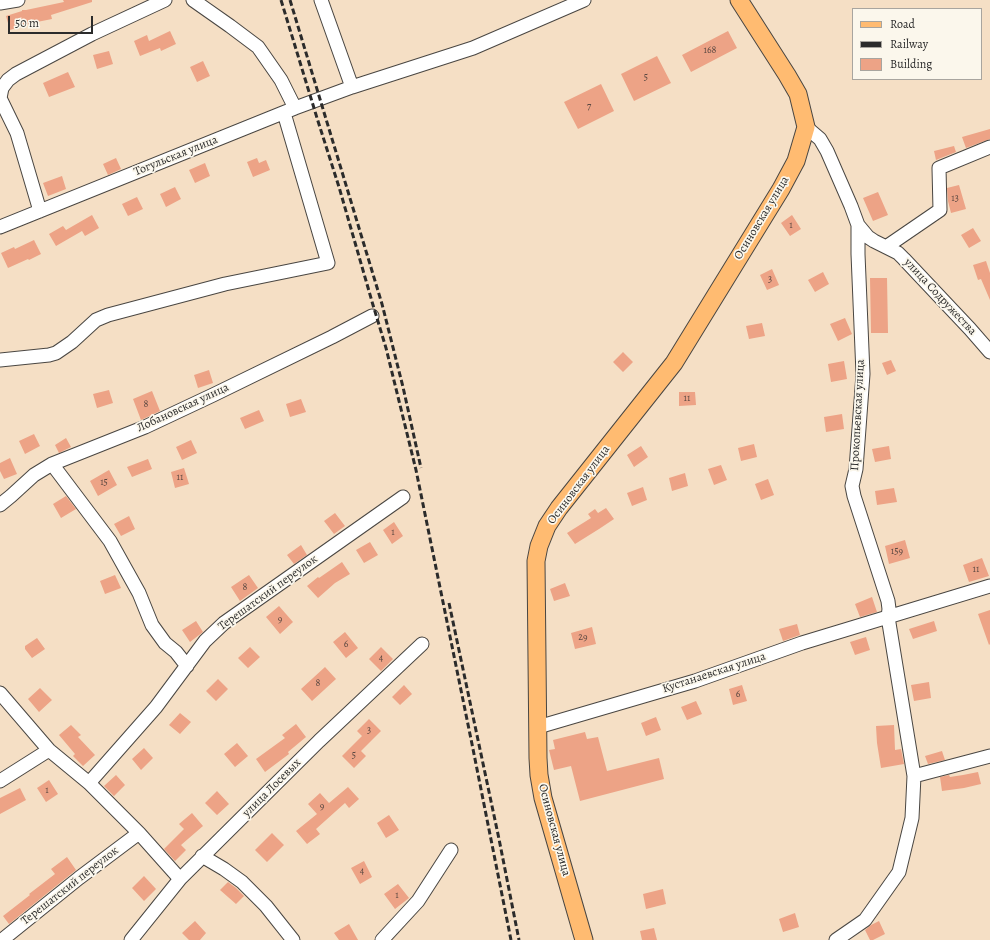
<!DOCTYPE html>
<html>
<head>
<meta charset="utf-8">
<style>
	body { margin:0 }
	#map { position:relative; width:990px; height:940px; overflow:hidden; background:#f5dfc5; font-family:Alegreya,serif }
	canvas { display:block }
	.legend { position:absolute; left:852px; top:8px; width:130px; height:72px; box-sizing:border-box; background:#fbf7ec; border:1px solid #a8a59f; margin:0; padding:5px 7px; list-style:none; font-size:12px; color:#2b2b2b }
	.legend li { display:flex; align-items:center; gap:8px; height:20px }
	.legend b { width:20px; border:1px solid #a8a59f }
	.scale { position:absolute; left:8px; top:16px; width:85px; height:18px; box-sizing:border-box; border:2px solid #2b2b2b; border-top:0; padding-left:5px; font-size:12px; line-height:14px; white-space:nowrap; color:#2b2b2b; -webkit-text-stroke:3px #fbf7ec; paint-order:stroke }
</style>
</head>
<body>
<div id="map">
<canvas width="990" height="940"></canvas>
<ul class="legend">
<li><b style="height:5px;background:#ffbb71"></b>Road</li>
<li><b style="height:5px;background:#2b2b2b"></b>Railway</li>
<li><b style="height:11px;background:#eda386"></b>Building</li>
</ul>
<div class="scale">50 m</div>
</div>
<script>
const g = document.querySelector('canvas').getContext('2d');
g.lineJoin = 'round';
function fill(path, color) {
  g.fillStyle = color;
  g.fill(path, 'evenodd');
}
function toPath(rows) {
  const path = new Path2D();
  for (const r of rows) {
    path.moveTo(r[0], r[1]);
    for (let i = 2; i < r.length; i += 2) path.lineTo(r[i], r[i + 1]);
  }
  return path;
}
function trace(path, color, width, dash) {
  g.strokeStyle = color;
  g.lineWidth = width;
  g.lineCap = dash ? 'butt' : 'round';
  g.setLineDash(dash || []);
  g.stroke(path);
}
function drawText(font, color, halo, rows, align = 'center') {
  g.font = font + ' Alegreya,serif';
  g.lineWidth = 3.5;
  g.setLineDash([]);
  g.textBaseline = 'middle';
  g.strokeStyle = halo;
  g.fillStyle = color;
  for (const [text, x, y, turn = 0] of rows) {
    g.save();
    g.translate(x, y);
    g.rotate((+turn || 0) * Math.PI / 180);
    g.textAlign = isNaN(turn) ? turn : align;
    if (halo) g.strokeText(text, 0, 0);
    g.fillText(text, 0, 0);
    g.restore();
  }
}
const building = toPath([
	[63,0,92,0,92,2,51,15,52,19,32,23,10,30,6,16,22,11,22,10,26,10,64,2],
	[170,31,176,44,161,51,160,48,140,56,134,41,147,35,149,41],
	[728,31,737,48,691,72,682,55],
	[109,51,113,64,97,69,93,55],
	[657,56,671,83,634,101,621,74],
	[203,61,210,76,197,82,190,67],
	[68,72,75,87,49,97,43,83],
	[601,84,614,111,578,129,564,102],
	[990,129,990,139,966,148,962,137],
	[954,146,956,152,936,160,934,151],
	[116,158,121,169,108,175,103,164],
	[257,158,259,163,266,160,270,170,253,177,247,162],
	[205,163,210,176,195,183,189,170],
	[62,176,66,189,48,196,43,183],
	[959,185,966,209,951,213,948,201,947,188],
	[175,187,181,199,166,207,160,194],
	[878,192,888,215,873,221,863,198],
	[137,197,143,209,128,216,122,204],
	[92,215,99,228,85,236,82,231,56,246,49,234,63,226,66,230],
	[792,215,801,229,790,236,781,223],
	[973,228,981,241,969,248,961,235],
	[34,240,41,254,29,260,28,259,8,268,1,253,14,247,15,249],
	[986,261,990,273,990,300,981,279,978,280,973,265],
	[772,269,779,285,767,290,760,275],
	[823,272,829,284,815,292,808,280],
	[870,278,887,278,888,333,871,333],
	[845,318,852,334,838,341,830,324],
	[762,323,765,336,749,339,746,326],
	[623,352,633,362,623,372,613,362],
	[891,360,896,371,887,375,882,363],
	[844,361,847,379,831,382,828,364],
	[209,370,213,383,198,388,194,375],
	[109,390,113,403,97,408,93,394],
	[152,391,160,411,141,420,133,399],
	[679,392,695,392,696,405,679,406],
	[301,399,306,412,290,417,286,404],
	[259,410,264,421,245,429,240,418],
	[842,414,844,429,826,432,824,417],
	[34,434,40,446,25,454,19,441],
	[66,438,71,447,59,453,55,445],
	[191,440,197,453,182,460,176,447],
	[754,444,757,457,741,461,738,448],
	[641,446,648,457,634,467,627,455],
	[889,446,891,459,875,462,872,449],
	[10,458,17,474,4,479,0,471,0,463],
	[148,459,152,469,132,477,127,467],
	[721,465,727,480,714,485,708,469],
	[184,468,189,484,175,488,171,472],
	[109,470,117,485,98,496,90,481],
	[685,473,688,486,672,491,669,478],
	[768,479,774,495,761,500,755,484],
	[643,487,647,500,632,506,627,493],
	[894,488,897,502,877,505,875,491],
	[66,496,76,509,61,518,53,504],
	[606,508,614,519,599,529,575,544,567,533,591,518,588,514,595,509,598,513],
	[335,513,345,526,334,534,324,521],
	[129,516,135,529,121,536,114,524],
	[394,522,403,536,392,544,383,530],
	[905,540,910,558,889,564,885,546],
	[370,542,378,555,364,563,356,550],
	[301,545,307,555,294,564,287,555],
	[982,558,989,576,969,582,963,565],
	[342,562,350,574,335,583,318,598,307,586,318,577,319,578],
	[115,575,121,588,105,594,100,581],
	[249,575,258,588,240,601,231,587],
	[565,583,570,596,554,601,550,589],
	[872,597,877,612,860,617,855,604],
	[279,606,293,622,280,634,266,617],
	[990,610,990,644,989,645,978,614],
	[196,621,203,632,190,642,182,630],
	[934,621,937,631,913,639,909,629],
	[797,624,800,635,783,641,779,629],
	[592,627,596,644,575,649,571,633],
	[345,632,358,648,346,658,333,642],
	[866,637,870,650,855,655,850,642],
	[37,638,45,649,32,658,25,649,25,646],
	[250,647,260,657,248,668,238,658],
	[381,647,393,659,381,671,369,659],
	[325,667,336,679,312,701,301,689],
	[218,679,228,689,216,701,206,691],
	[929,682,931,698,914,701,911,685],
	[404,685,412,694,400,705,392,697],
	[742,685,747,701,733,705,729,689],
	[40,688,52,700,39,712,28,699],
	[696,701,702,714,687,720,681,707],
	[180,713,191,722,180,734,169,725],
	[656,717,661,730,646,736,641,723],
	[369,719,381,731,361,751,366,756,354,768,342,756,362,736,357,731],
	[296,724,306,737,288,752,289,754,265,772,256,759,285,738,282,735],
	[71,725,81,735,78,737,95,755,83,766,73,756,75,754,59,735],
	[894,725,895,750,901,749,904,764,881,768,877,743,876,726],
	[585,732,587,739,598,737,607,771,659,758,664,779,580,801,571,766,554,770,549,750,555,749,553,740],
	[237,743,248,756,235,767,224,754],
	[144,748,153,758,141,770,132,759],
	[942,751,945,760,928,764,925,756],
	[978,772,981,784,964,788,942,791,940,777,949,775,950,777,963,775],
	[116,775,125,785,114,796,104,786],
	[49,780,58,794,46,802,37,788],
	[348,787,359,799,349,808,345,803,316,829,320,834,307,844,296,831,317,814,308,804,320,793,329,803],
	[20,788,26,800,0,814,0,798],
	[217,791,229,804,217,815,205,803],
	[192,813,203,826,181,845,186,850,175,861,164,849,184,829,179,824],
	[389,815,399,830,386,838,377,823],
	[272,833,284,845,267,862,255,850],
	[67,857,76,870,9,924,3,916,30,895,29,894,55,874,51,869],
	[364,861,372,877,360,884,351,868],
	[144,876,156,889,144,901,132,888],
	[228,882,236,888,244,896,236,904,220,890],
	[398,884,409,898,395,909,384,894],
	[663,889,666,904,646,909,643,894],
	[795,913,799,927,783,932,779,919],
	[195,921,206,933,200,940,189,940,182,933],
	[879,921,885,934,873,940,870,940,865,930,871,925],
	[349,924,358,940,339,940,334,933],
	[654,928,657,940,642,940,640,931]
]);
const minor = toPath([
	[193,0,230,26,258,47,281,80,295,108],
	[321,0,352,87],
	[0,3,18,0],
	[806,127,820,139,827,151,851,206,858,225,858,254,863,374,856,469,852,486,854,496,888,601,889,609,888,617,914,776,912,818,899,872,865,920,836,940],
	[40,211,17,133,0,98,2,88,8,80,16,74,92,34,165,0],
	[858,225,868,237,874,241,898,253,904,259,970,329,990,352],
	[0,227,295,108,352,87,473,48,584,0],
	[886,247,940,210,939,168,990,147],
	[0,360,49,355,56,353,72,342,96,320,108,315,225,284,328,263,284,113],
	[52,464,110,541,139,593,152,625,165,643,176,652,187,666],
	[0,505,11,496,34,475,52,464,145,427,213,395,332,337,372,316],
	[0,693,49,750,89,783,139,833,180,879],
	[538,727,695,681,802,643,990,586],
	[914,776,990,756],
	[0,781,49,750],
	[89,783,156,707,205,641,224,623,403,497],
	[202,856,224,869,242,882,266,906,293,940],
	[2,940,79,878,139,833],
	[131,940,180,879,319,741,422,644],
	[382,940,418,901,451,850]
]);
const major = toPath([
	[584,940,543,798,539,775,538,758,536,561,539,546,547,526,559,508,674,363,781,189,796,161,806,127,798,94,787,75,739,0]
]);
const rail = toPath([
	[281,0,317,118,339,187,373,305,386,348,416,470,472,744,511,940],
	[290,0,382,304,403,387,421,468],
	[449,603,499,839,519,940]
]);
const numberNames = [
	["168",710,51],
	["5",646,78],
	["7",589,107],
	["13",955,199],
	["1",791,226],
	["3",770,280],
	["11",687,399],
	["8",146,405],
	["11",180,478],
	["15",104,483],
	["1",393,533],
	["159",897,552],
	["11",976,570],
	["8",245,588],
	["9",280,620],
	["29",583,638],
	["6",346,645],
	["4",381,659],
	["8",318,684],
	["6",738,695],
	["3",369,731],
	["5",354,756],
	["1",47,791],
	["9",322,807],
	["4",362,872],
	["1",397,896]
];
const streetNames = [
	["Тогульская улица",176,156,-22],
	["Осиновская улица",762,218,-59],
	["улица Содружества",940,297,47],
	["Лобановская улица",183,408,-25],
	["Прокопьевская улица",858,415,-87],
	["Осиновская улица",579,485,-53],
	["Терешатский переулок",268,593,-36],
	["Кустанаевская улица",714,673,-18],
	["улица Лосевых",272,788,-45],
	["Осиновская улица",554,830,75],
	["Терешатский переулок",70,886,-38]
];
fill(building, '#eda386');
trace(minor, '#494642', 15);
trace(major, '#494642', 19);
trace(minor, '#fff', 13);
trace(major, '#ffbb71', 17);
trace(rail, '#2b2b2b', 3, [6, 3]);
drawText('10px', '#5c4942', null, numberNames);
drawText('12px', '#2b2b2b', '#fbf7ec', streetNames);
</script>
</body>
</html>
